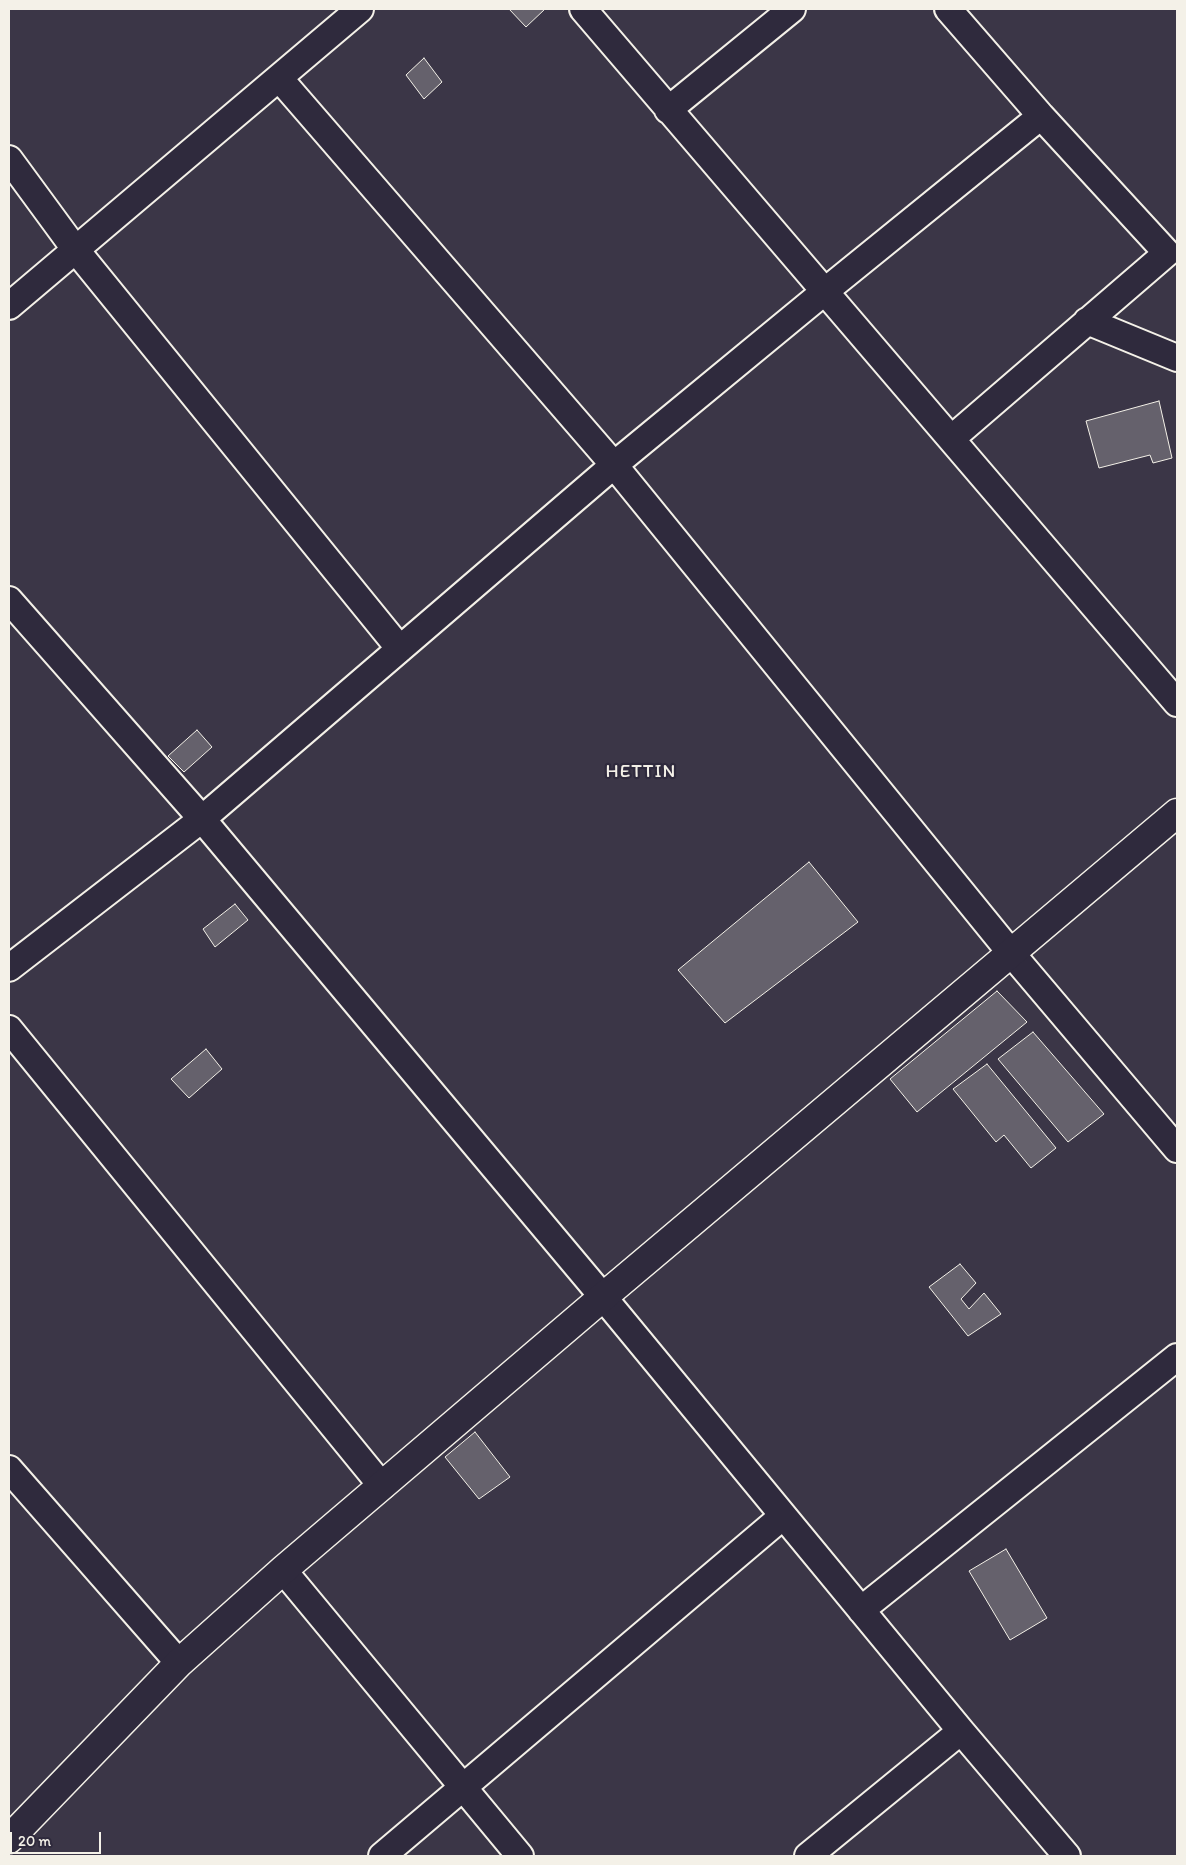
<!DOCTYPE html>
<html>
<head>
<meta charset="utf-8">
<style>
	body { margin:0 }
	#map { position:relative; width:1186px; height:1865px; overflow:hidden; background:#3b3647; font-family:Itim,sans-serif }
	canvas { display:block }
	.frame { position:absolute; inset:0; border:10px solid #f4f1e8; pointer-events:none }
	.scale { position:absolute; left:10px; top:1832px; width:91px; height:22px; box-sizing:border-box; border:2px solid #f4f1e8; border-top:0; padding-left:6px; font-size:15px; line-height:18px; white-space:nowrap; color:#f4f1e8; -webkit-text-stroke:4px #2f2a3d; paint-order:stroke }
</style>
</head>
<body>
<div id="map">
<canvas width="1186" height="1865"></canvas>
<div class="frame"></div>
<div class="scale">20 m</div>
</div>
<script>
const g = document.querySelector('canvas').getContext('2d');
g.lineJoin = 'round';
function fill(path, color) {
  g.fillStyle = color;
  g.fill(path, 'evenodd');
}
function toPath(rows) {
  const path = new Path2D();
  for (const r of rows) {
    path.moveTo(r[0], r[1]);
    for (let i = 2; i < r.length; i += 2) path.lineTo(r[i], r[i + 1]);
  }
  return path;
}
function trace(path, color, width, dash) {
  g.strokeStyle = color;
  g.lineWidth = width;
  g.lineCap = dash ? 'butt' : 'round';
  g.setLineDash(dash || []);
  g.stroke(path);
}
function drawText(font, color, halo, rows, align = 'center') {
  g.font = font + ' Itim,sans-serif';
  g.lineWidth = 4.5;
  g.setLineDash([]);
  g.textBaseline = 'middle';
  g.strokeStyle = halo;
  g.fillStyle = color;
  for (const [text, x, y, turn = 0] of rows) {
    g.save();
    g.translate(x, y);
    g.rotate((+turn || 0) * Math.PI / 180);
    g.textAlign = isNaN(turn) ? turn : align;
    if (halo) g.strokeText(text, 0, 0);
    g.fillText(text, 0, 0);
    g.restore();
  }
}
const building = toPath([
	[509,9,545,9,526,27,509,9],
	[424,58,442,82,424,99,406,75,424,58],
	[1159,401,1172,458,1153,463,1150,455,1099,468,1086,421,1159,401],
	[197,730,212,747,184,772,168,756,197,730],
	[809,862,858,922,725,1023,678,970,809,862],
	[235,904,248,920,215,947,203,929,235,904],
	[997,991,1027,1022,917,1112,890,1079,997,991],
	[1033,1032,1104,1114,1068,1142,998,1059,1033,1032],
	[206,1049,222,1069,189,1098,171,1079,206,1049],
	[987,1064,1056,1148,1031,1168,1004,1135,996,1142,953,1089,987,1064],
	[960,1264,976,1283,961,1299,969,1309,984,1293,1001,1314,968,1336,929,1287,960,1264],
	[475,1432,510,1477,479,1499,445,1457,475,1432],
	[1006,1549,1047,1618,1010,1640,969,1571,1006,1549]
]);
const minor = toPath([
	[583,9,1177,703],
	[948,9,1041,116,1167,253,951,439],
	[279,78,614,465,1011,953,1177,1149],
	[668,110,792,9],
	[9,159,75,249,400,649],
	[9,306,360,9],
	[1087,321,1177,358],
	[9,600,202,819,603,1297,961,1731,1067,1856],
	[9,968,202,819,614,465,824,292,1041,116],
	[9,1029,382,1486],
	[9,1469,179,1663],
	[283,1570,520,1856],
	[861,1610,1177,1357],
	[382,1856,783,1516],
	[808,1856,961,1731]
]);
const tertiary = toPath([
	[9,1839,179,1663,283,1570,603,1297,1177,813]
]);
const quarterNames = [
	["HETTIN",641,772]
];
fill(building, '#65616c');
trace(building, '#f4f1e8', 1);
trace(minor, '#f4f1e8', 30);
trace(tertiary, '#f4f1e8', 31);
trace(minor, '#2f2a3d', 26);
trace(tertiary, '#2f2a3d', 28);
g.letterSpacing = '1px';
drawText('19px', '#f4f1e8', '#2f2a3d', quarterNames);
g.letterSpacing = '0px';
</script>
</body>
</html>
